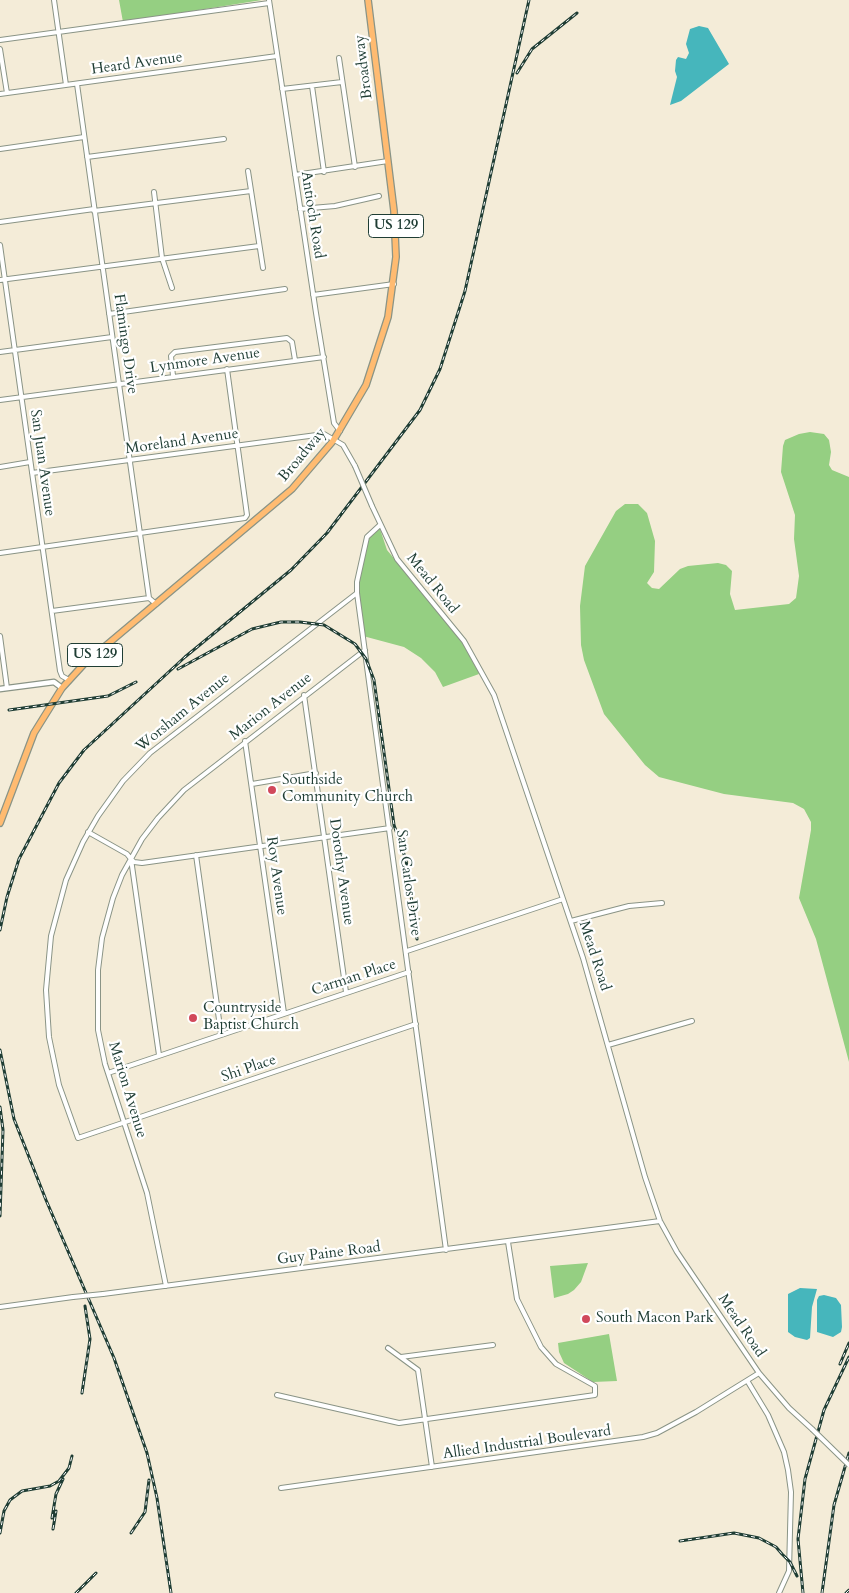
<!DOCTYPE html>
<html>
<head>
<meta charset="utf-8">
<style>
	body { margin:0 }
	canvas { display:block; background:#f4ecd8 }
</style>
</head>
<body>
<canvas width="849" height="1593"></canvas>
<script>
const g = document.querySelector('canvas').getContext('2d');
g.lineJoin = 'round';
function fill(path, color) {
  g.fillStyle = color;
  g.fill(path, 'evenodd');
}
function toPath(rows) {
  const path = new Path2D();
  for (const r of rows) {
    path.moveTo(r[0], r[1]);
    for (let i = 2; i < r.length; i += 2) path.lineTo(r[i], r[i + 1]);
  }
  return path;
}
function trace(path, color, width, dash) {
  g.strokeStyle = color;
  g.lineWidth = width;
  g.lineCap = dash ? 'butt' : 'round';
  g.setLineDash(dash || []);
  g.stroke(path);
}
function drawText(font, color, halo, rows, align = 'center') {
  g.font = font + ' Cardo,serif';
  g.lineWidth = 4.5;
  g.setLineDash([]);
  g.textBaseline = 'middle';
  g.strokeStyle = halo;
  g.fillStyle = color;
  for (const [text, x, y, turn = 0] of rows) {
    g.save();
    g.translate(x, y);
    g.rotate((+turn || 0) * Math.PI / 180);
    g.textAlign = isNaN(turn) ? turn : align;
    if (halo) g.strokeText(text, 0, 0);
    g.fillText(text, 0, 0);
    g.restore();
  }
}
const green = toPath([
	[119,0,262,0,123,22],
	[810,432,824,434,829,440,831,452,829,465,832,470,849,477,849,1062,816,939,799,898,811,830,811,822,804,809,793,803,724,794,659,777,645,765,604,714,584,660,581,645,580,606,585,566,616,511,625,504,638,504,647,513,655,541,654,572,647,583,652,588,659,589,680,569,688,566,718,563,726,565,732,571,730,594,735,610,789,604,796,598,799,576,794,539,795,515,781,472,783,446,785,440,799,434],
	[379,526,387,550,453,630,472,656,479,674,443,687,435,672,421,658,404,647,363,636,357,592,366,540],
	[588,1263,581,1282,574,1290,568,1294,554,1298,550,1266],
	[609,1334,617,1381,593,1382,564,1363,559,1352,558,1343]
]);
const water = toPath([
	[699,26,708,28,729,64,681,101,670,105,677,77,675,71,676,60,678,57,686,59,689,53,686,44,690,29],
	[800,1288,817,1289,812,1307,810,1338,807,1340,795,1337,788,1332,788,1294],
	[824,1295,836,1298,841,1305,842,1327,841,1332,833,1337,817,1332,817,1300,819,1296]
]);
const minor = toPath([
	[54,0,66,85],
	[269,0,316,313,334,423,340,431],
	[0,40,269,3],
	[0,49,7,93],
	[339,58,355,167],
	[77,84,149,598,156,604],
	[312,86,324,172],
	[282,89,342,82],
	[0,94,277,56],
	[0,149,84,137],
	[87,157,224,139],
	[248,171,263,268],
	[295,175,388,161],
	[154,192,162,258,172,288],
	[300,209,335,206,379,196],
	[94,211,251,191],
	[0,222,94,209],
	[0,245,60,671,62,676,69,680],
	[0,280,259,246],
	[313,295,394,284],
	[109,314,285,289],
	[0,352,112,337],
	[173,376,171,356,175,352,287,338,292,342,295,360],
	[0,400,324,357],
	[0,467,30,462],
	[32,473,324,434,343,445,355,466],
	[372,506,397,559,464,641,494,695,583,958,645,1177,660,1221,677,1252,759,1373,789,1408,812,1429],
	[380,525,367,537,357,582,357,593,446,1250],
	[0,553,245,518,247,515,227,369],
	[357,593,150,753,123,781,98,816,83,842,66,880,51,936,46,990,49,1037,59,1085,78,1138,416,1024],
	[52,611,149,598],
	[0,636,7,688],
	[304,695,346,992],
	[245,741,284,1013],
	[252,784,316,773],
	[88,832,127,854,131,859,159,1055],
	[196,855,221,1034],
	[131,859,134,862,142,863,390,828],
	[571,921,629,906,662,903],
	[407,951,563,899],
	[608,1045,692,1021],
	[108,1073,409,972],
	[166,1286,147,1193,105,1064,98,1030,98,970,102,938,113,898,122,875,142,839,158,818,184,790,365,650],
	[103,1294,660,1221],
	[0,1307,73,1297],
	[388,1348,418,1370,432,1467],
	[401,1357,493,1345],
	[748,1382,768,1415,784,1452,788,1470,791,1492,789,1571,779,1593],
	[277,1395,399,1423,595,1395,595,1386,556,1364,541,1347,517,1299,508,1242],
	[281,1488,643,1437,657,1433,696,1412,759,1373]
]);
const tertiary = toPath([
	[0,689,54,682,62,688]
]);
const primary = toPath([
	[0,823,34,733,62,688,84,664,292,489,333,441,366,385,388,317,396,257,394,211,368,0]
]);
const rail = toPath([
	[517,73,532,49,577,13],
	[178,669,252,629,281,622,300,622,324,625,355,644,366,659,374,680,394,825,406,860,417,939],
	[9,710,108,696,136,682],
	[0,930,7,897,19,859,59,783,84,750,185,657,291,570,327,533,420,410,440,369,465,291,529,0],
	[0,1050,14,1119,46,1200,114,1358,147,1453,157,1498,171,1593],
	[0,1107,3,1130,0,1216],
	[840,1364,849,1343],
	[82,1393,90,1339,85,1306],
	[52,1518,56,1494,63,1479],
	[53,1529,56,1511],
	[0,1533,4,1511,10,1500,22,1491,50,1486,59,1481,69,1468,72,1456],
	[131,1533,145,1512,149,1480],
	[680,1541,734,1533,759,1538,776,1547,782,1554,790,1562,797,1576],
	[76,1593,96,1573],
	[803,1593,798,1539,805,1479,824,1410,849,1357],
	[822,1593,834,1505,849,1453],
	[846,1593,849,1590]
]);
const minorBridge = toPath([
	[355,466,372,506],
	[73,1297,103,1294],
	[812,1429,849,1465]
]);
const markers = [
	[272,790,5,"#d1495b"],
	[193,1018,5,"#d1495b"],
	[586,1319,5,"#d1495b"]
];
const shields = [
	[396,226,55],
	[95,655,55]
];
const shieldNames = [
	["US 129",396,226],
	["US 129",95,655]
];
const streetNames = [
	["Heard Avenue",137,64,-8],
	["Broadway",364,67,-97],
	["Antioch Road",312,215,81],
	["Flamingo Drive",125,344,82],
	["Lynmore Avenue",205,361,-8],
	["Moreland Avenue",182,442,-8],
	["Broadway",303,455,-50],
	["San Juan Avenue",42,463,82],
	["Mead Road",432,584,51],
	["Marion Avenue",271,707,-38],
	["Worsham Avenue",183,713,-39],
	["Dorothy Avenue",341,872,82],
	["Roy Avenue",276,876,82],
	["San Carlos Drive",408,883,82],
	["Mead Road",594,956,72],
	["Carman Place",354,978,-18],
	["Shi Place",249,1069,-19],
	["Marion Avenue",127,1090,73],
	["Guy Paine Road",329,1254,-7],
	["Mead Road",741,1326,56],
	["Allied Industrial Boulevard",527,1443,-8]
];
const poiNames = [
	["Southside",282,781],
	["Community Church",282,798],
	["Countryside",203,1009],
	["Baptist Church",203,1026],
	["South Macon Park",596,1319]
];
fill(green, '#95cf82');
fill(water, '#46b6bc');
trace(minor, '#8a9486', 6);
trace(tertiary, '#8a9486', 7);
trace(primary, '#8a9486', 8);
trace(minor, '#fff', 4);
trace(tertiary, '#fff', 4.5);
trace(primary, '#ffbb71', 5.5);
trace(rail, '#1f3d34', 3);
trace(rail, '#fff', 1, [4]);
trace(minorBridge, '#8a9486', 6, []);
trace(minorBridge, '#fff', 4);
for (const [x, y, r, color] of markers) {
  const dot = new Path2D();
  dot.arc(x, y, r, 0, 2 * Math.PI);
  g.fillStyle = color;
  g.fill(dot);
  trace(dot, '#fff', 2);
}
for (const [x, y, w] of shields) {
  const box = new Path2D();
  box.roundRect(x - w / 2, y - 11.5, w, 23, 4);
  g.fillStyle = '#fff';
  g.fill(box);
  trace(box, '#1f3d34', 1);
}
drawText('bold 14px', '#1f3d34', null, shieldNames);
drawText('15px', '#1f3d34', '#fff', streetNames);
drawText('15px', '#1f3d34', '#fff', poiNames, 'left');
</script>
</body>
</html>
